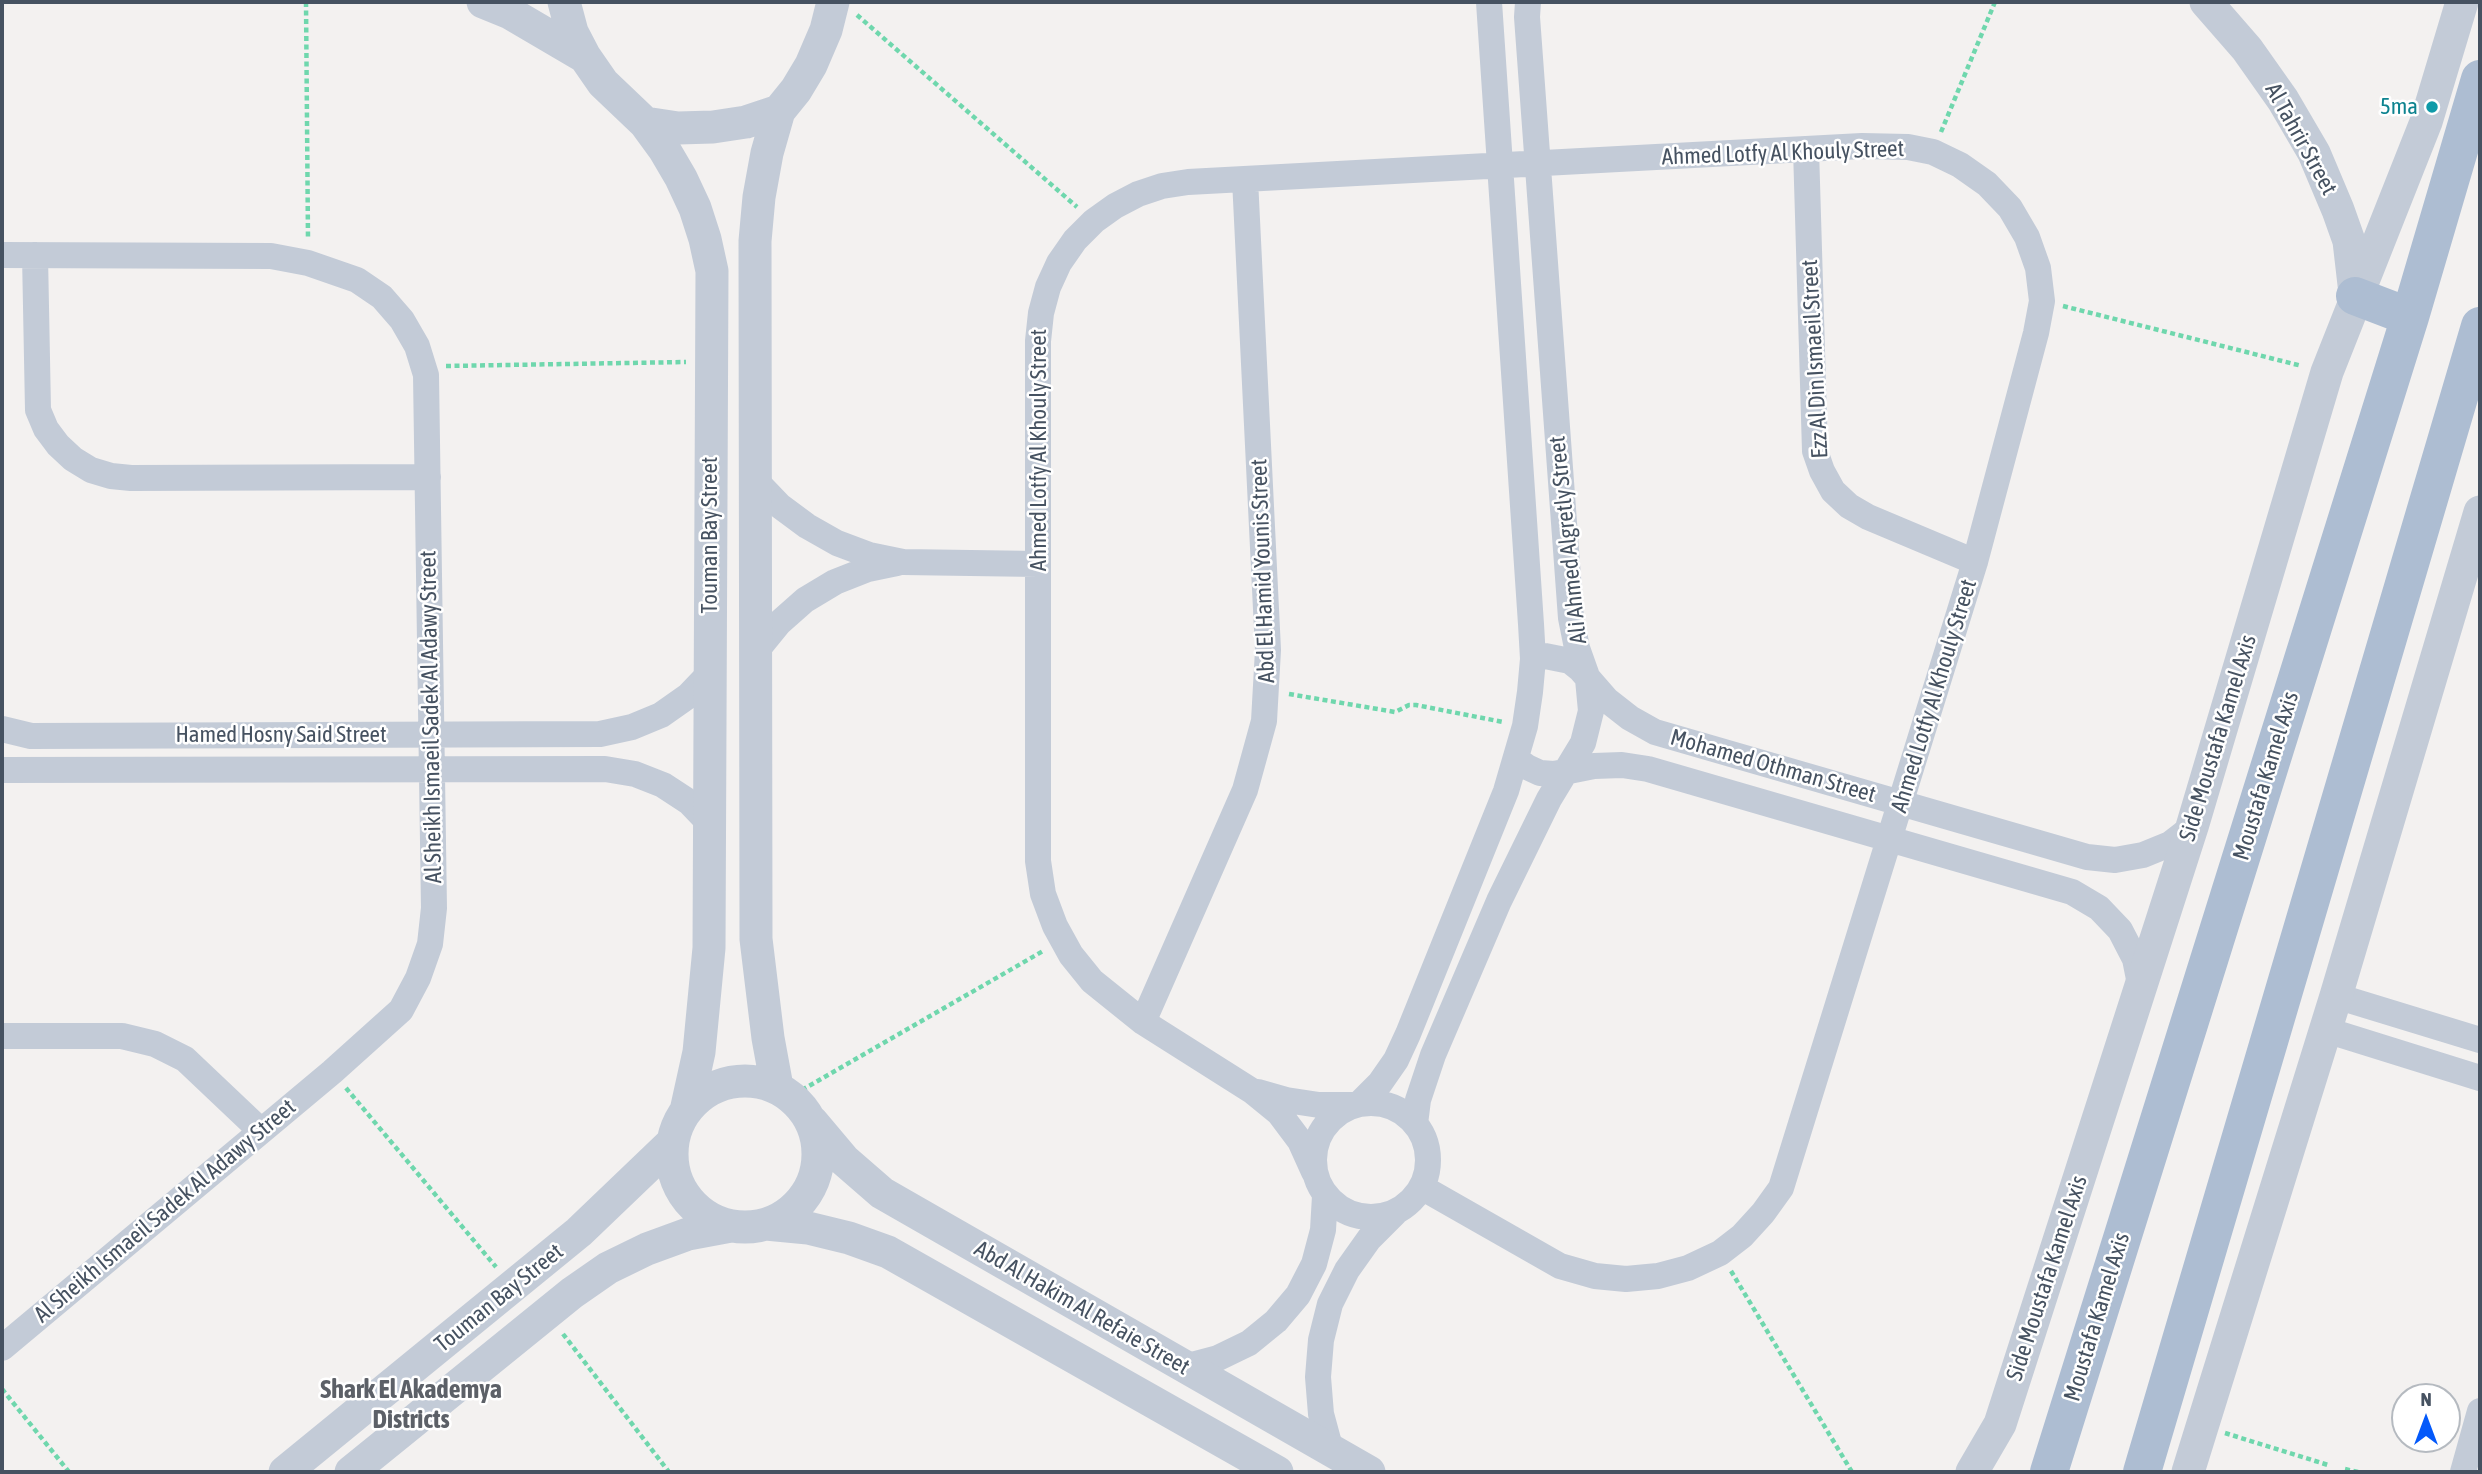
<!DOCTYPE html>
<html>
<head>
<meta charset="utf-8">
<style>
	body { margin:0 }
	#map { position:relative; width:2482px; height:1474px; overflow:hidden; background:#f3f1f0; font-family:"Asap Condensed",sans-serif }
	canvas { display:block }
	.frame { position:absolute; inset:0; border:4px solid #465261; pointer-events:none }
	.north { position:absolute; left:2391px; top:1383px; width:70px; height:70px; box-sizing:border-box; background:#fff; border:2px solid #b5bac0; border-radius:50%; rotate:0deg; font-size:19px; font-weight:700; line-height:28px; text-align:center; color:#465261 }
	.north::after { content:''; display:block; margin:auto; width:24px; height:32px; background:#0459fa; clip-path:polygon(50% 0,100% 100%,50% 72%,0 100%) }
</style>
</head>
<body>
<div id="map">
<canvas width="2482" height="1474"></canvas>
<div class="frame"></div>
<div class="north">N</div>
</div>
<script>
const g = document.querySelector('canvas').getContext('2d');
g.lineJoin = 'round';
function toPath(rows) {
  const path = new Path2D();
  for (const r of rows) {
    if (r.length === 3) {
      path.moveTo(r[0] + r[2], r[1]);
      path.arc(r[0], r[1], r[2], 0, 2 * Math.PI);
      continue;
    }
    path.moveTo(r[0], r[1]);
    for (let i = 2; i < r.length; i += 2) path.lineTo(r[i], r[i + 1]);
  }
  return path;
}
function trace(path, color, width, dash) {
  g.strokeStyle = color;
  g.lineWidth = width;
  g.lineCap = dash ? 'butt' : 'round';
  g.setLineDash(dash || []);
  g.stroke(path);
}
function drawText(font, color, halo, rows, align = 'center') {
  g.font = font + ' "Asap Condensed",sans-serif';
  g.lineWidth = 5;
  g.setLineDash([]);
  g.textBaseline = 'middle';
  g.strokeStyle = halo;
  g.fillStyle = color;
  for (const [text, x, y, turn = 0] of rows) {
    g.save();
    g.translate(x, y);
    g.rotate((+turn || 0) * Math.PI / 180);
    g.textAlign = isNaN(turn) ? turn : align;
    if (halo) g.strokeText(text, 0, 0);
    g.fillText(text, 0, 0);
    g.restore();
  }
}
const path = toPath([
	[306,2,308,239],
	[857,15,1077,207],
	[1941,132,1995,2],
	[2063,306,2302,366],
	[446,366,686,362],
	[1289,694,1395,712,1409,705,1416,705,1503,722],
	[346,1088,496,1267],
	[802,1090,1043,951],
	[1731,1271,1852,1472],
	[563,1334,669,1472],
	[2,1389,69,1472],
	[2225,1433,2328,1465],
	[2345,1469,2358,1472]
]);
const minor = toPath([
	[1806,149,1815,451,1822,471,1833,491,1849,506,1868,517,1975,562],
	[2,255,271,256,308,263,357,280,382,297,402,320,417,346,426,375,434,908,430,944,418,978,401,1010,332,1072,2,1348],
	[35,255,38,410,46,429,58,445,73,459,91,470,111,476,131,478,428,477],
	[756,481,780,506,807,526,837,543,869,555,903,562,1038,564],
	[757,650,779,623,805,600,835,582,868,569,897,563],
	[1533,659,1545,656,1570,661,1580,669,1607,700,1630,718,1655,732,2087,857,2115,860,2143,855,2170,844,2192,827],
	[2,729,31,736,600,734,632,727,661,715,688,696,710,673],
	[1516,759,1527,767,1540,773,1554,774,1594,766,1622,765,1648,769,2072,892,2099,908,2120,930,2135,959,2141,989],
	[2,770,605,769,635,774,663,785,689,802,710,824],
	[2336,996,2480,1040],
	[1143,1022,1245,790,1264,721,1268,650,1245,179],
	[2326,1030,2480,1078],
	[2,1036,122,1036,155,1044,185,1059,261,1131],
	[1258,1092,1286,1100,1319,1105,1354,1105],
	[1371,1160,57],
	[1360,1103,1380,1083,1396,1060,1408,1034,1506,791,1525,726,1530,692,1533,659,1531,624,1489,2],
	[1415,1124,1418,1100,1433,1055,1499,901,1549,799,1583,743,1591,711,1588,679,1577,648,1571,618,1527,17,1528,2],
	[1314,1172,1300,1141,1279,1113,1252,1091,1143,1022,1092,981,1071,955,1055,926,1043,894,1038,861,1038,341,1041,313,1048,287,1059,263,1075,240,1094,221,1115,206,1138,194,1162,186,1188,182,1862,146,1908,147,1933,152,1960,165,1987,184,2010,208,2027,237,2038,268,2042,301,2036,333,1975,562,1781,1188,1763,1213,1742,1236,1720,1253,1688,1268,1658,1276,1626,1279,1595,1276,1560,1266,1423,1188],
	[1184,1367,1218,1358,1249,1343,1276,1321,1298,1295,1314,1264,1323,1230,1325,1196],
	[1331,1451,1321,1414,1318,1377,1321,1340,1330,1304,1347,1270,1369,1239,1395,1213],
	[2463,1472,2480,1411]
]);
const tertiary = toPath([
	[483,2,510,13,585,57],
	[564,2,572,32,585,57,603,83,645,123,664,149,681,178,695,208,705,239,712,271,709,948,699,1052,686,1111],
	[2206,2,2247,49,2283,100,2314,153,2338,210,2349,241,2355,293],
	[645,123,678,128,713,127,746,122,779,111],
	[745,1154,73],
	[777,1087,768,1038,756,939,755,241,759,197,767,153,779,111,796,90,811,65,826,30,833,2],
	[812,1122,844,1160,882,1193,1369,1472],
	[766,1224,808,1228,849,1238,888,1252,1277,1472],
	[285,1472,579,1232,673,1142],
	[351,1472,572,1293,608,1268,647,1249,688,1234,731,1226],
	[1972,1472,2000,1424,2192,827,2327,372,2426,122,2462,2],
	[2188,1472,2336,996,2480,512]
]);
const primary = toPath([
	[2355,296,2410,317],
	[2049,1472,2410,317,2480,79],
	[2142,1472,2480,326]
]);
const markers = [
	[2432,107,7,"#0f9aa8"]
];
const cultureNames = [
	["5ma",2418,107]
];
const streetNames = [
	["Al Tahrir Street",2301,139,61],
	["Ahmed Lotfy Al Khouly Street",1783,153,-2],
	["Ezz Al Din Ismaeil Street",1815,359,-93],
	["Ahmed Lotfy Al Khouly Street",1039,450,-90],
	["Touman Bay Street",710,535,-90],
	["Ali Ahmed Algretly Street",1568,540,-96],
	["Abd El Hamid Younis Street",1263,571,-92],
	["Ahmed Lotfy Al Khouly Street",1934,696,-73],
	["Al Sheikh Ismaeil Sadek Al Adawy Street",431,717,-91],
	["Hamed Hosny Said Street",281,735],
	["Side Moustafa Kamel Axis",2218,738,-73],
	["Mohamed Othman Street",1773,766,16],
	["Moustafa Kamel Axis",2266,776,-73],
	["Al Sheikh Ismaeil Sadek Al Adawy Street",165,1211,-40],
	["Side Moustafa Kamel Axis",2047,1278,-72],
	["Touman Bay Street",499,1298,-39],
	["Abd Al Hakim Al Refaie Street",1082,1308,30],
	["Moustafa Kamel Axis",2097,1317,-73]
];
const quarterNames = [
	["Shark El Akademya",411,1390],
	["Districts",411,1420]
];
trace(path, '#6fd7ad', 4.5, [5, 3.5]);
trace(minor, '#c3cbd7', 26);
trace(tertiary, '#c3cbd7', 33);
trace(primary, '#adbdd2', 38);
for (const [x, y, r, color] of markers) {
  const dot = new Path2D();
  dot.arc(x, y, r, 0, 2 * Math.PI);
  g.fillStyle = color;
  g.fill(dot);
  trace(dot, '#fff', 2.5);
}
drawText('23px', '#0d838f', '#fff', cultureNames, 'right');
drawText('23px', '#465261', '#fff', streetNames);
drawText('bold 26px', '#5c6067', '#fff', quarterNames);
</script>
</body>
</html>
